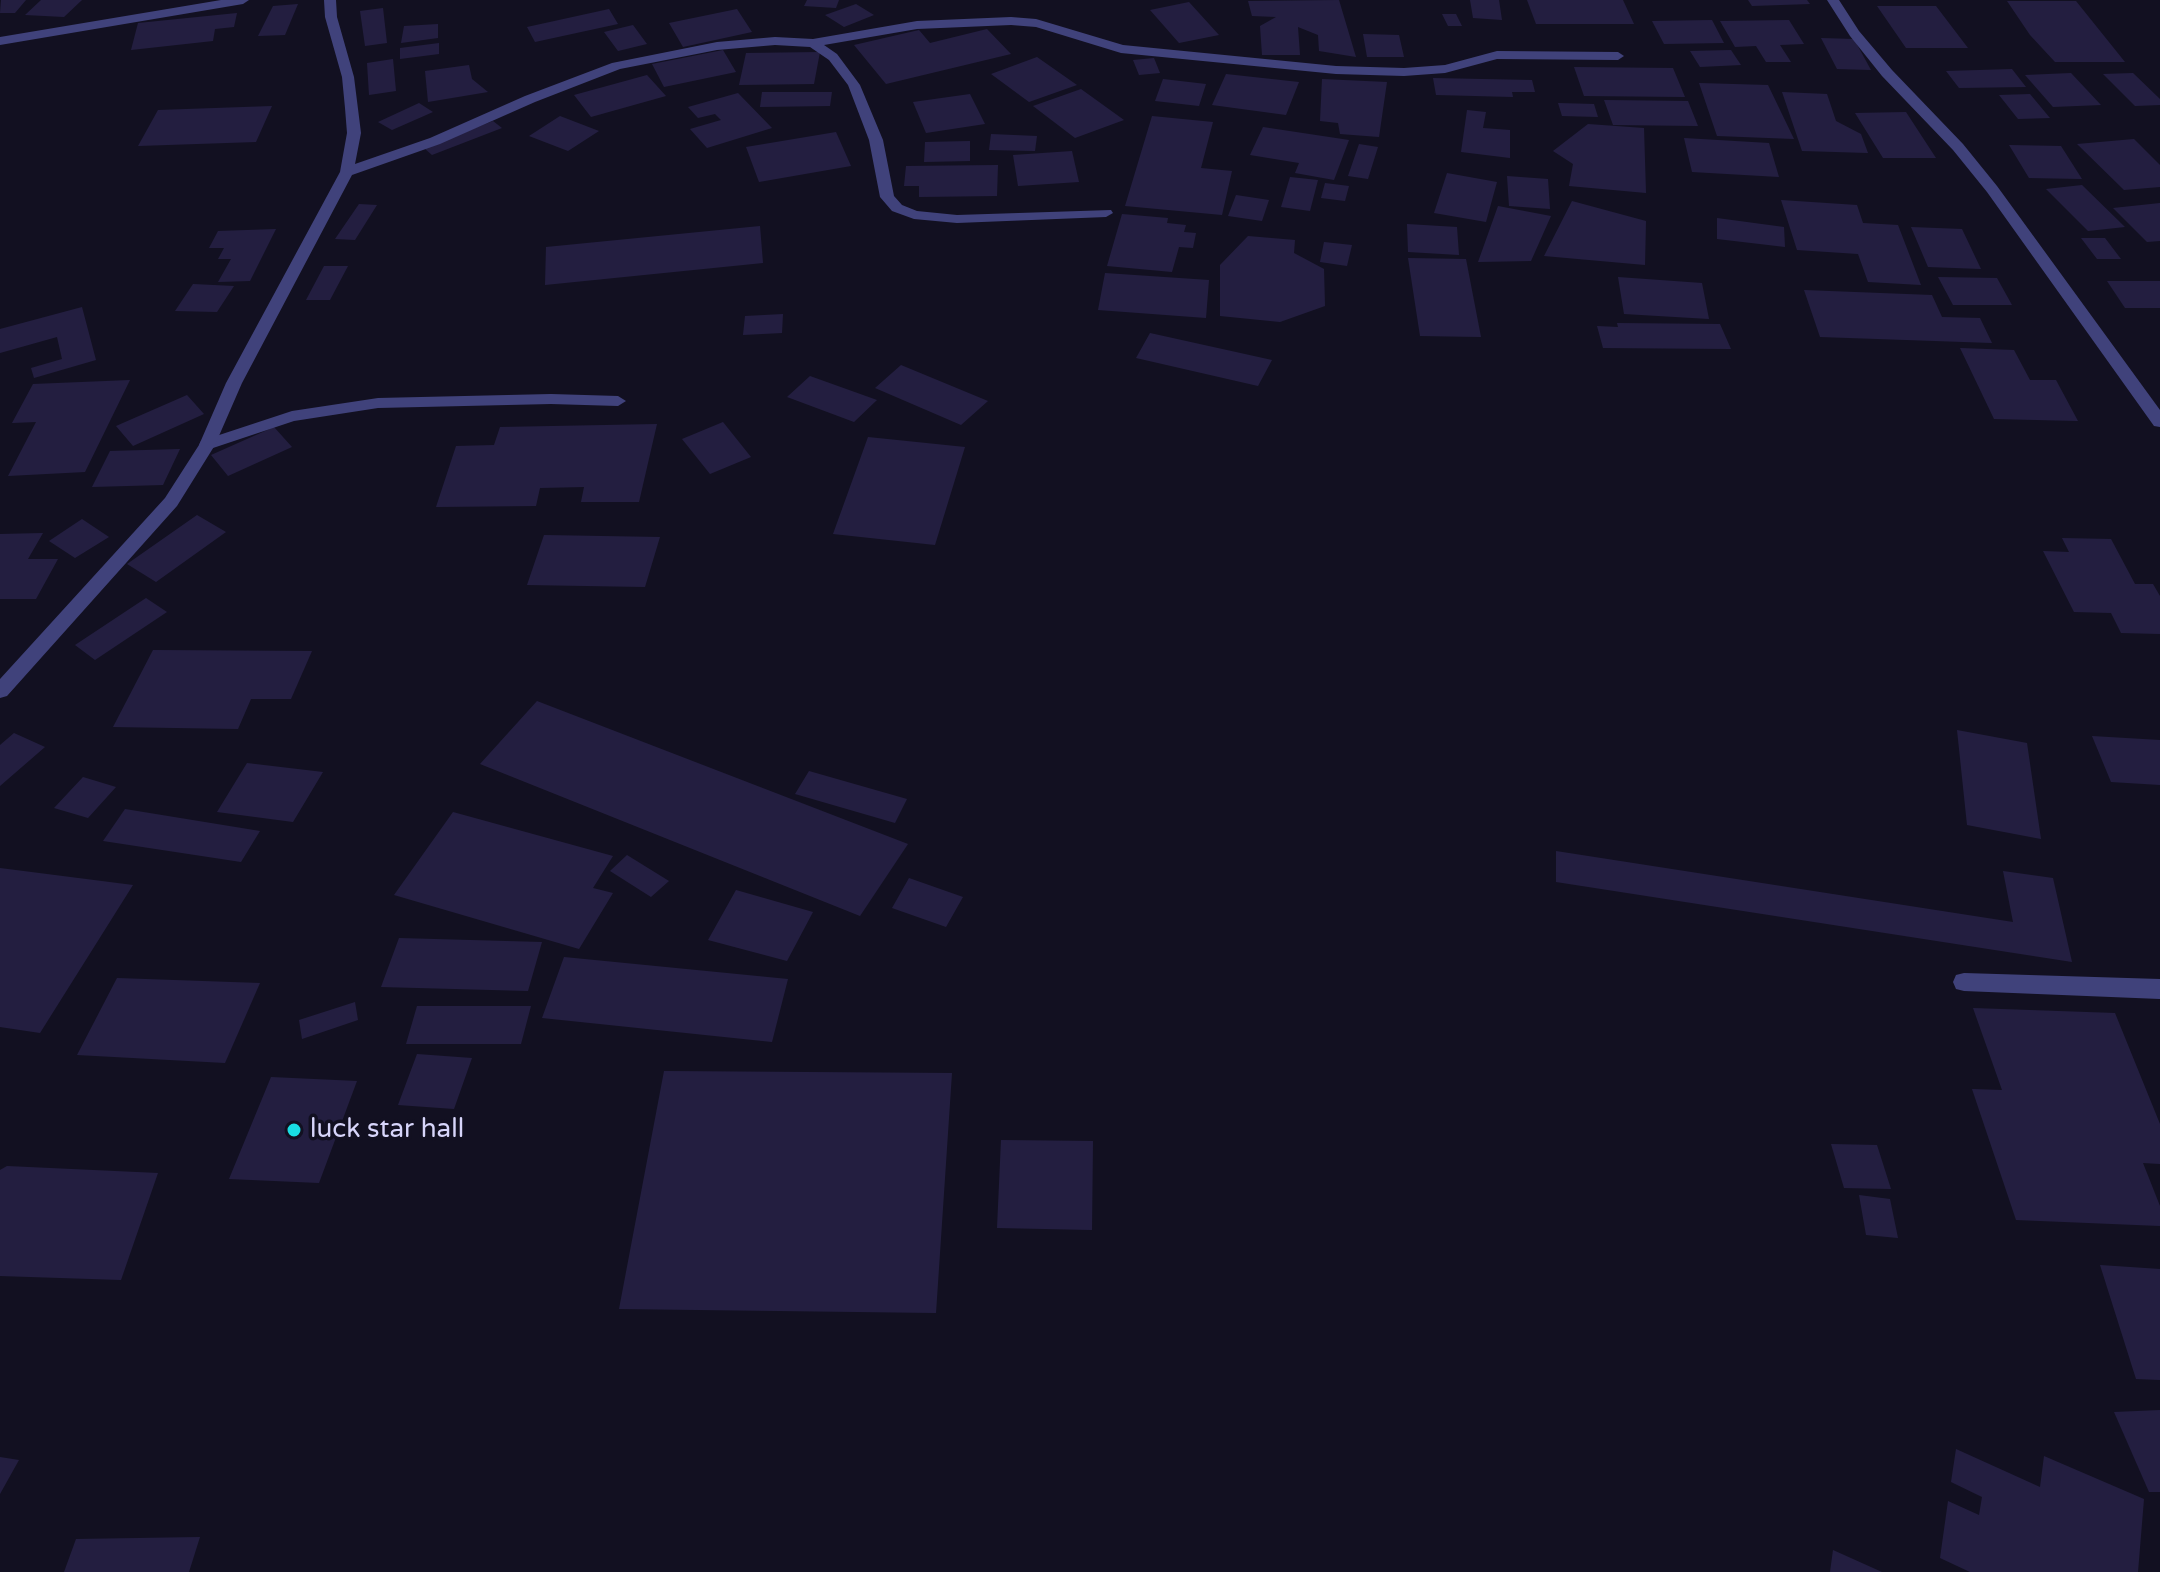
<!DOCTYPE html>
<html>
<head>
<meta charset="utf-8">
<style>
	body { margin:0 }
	canvas { display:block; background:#121021 }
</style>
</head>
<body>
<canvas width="2160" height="1572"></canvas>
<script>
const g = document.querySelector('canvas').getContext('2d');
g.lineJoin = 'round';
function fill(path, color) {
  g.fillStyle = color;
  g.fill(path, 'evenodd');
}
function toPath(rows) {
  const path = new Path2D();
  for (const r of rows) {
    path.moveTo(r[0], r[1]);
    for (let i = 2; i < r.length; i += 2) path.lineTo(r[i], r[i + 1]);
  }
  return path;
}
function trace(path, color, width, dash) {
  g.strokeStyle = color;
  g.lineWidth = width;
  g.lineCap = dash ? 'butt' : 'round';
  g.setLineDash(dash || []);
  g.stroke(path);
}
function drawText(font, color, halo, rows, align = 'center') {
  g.font = font + ' "Varela Round",sans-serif';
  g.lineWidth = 7;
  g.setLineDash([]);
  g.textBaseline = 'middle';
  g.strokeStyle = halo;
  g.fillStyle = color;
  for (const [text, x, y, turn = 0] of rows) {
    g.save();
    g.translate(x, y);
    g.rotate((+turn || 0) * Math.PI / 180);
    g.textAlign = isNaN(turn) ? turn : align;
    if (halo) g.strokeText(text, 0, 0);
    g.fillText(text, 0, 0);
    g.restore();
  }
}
const building = toPath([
	[1,0,26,0,15,13,0,13],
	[41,0,82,0,64,17,25,15],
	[807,0,839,0,836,8,804,6],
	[1339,0,1356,57,1319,51,1318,35,1298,27,1300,55,1262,55,1260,26,1276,17,1252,16,1248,1],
	[1470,0,1499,0,1502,20,1473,18],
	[1527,0,1623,0,1634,24,1536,24],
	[1748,0,1807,0,1810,4,1752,6],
	[2007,1,2076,1,2125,62,2055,62,2030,35],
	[1189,2,1219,35,1179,43,1150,10],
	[298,4,285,35,258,36,273,6],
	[856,4,874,15,844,27,825,15],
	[1877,6,1936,6,1968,48,1906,48],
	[383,8,387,43,365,46,360,11],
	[609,9,618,24,535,42,527,27],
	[737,9,752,32,683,47,669,23],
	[237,13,234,27,215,29,213,41,131,50,138,23],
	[1442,14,1456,14,1462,26,1448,26],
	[1712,20,1724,43,1664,44,1652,21],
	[1789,20,1804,44,1780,45,1791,62,1766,62,1756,46,1735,47,1720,21],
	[438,24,438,38,401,43,404,26],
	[633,25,647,44,618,51,604,32],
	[987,29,1011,54,886,84,854,45,919,30,930,43],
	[1363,34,1399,35,1404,57,1367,57],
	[1821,38,1854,39,1871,70,1837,69],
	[439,43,439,54,400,59,400,48],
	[723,50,736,72,664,87,652,64],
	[1731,50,1741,65,1700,67,1690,51],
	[820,52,814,84,739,85,746,53],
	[1037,57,1077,85,1029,102,991,74],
	[1154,58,1160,73,1139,75,1133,60],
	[393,59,396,91,369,95,367,63],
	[469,65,472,79,488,92,428,102,425,71],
	[1574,67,1673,68,1685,97,1584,96],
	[2012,69,2026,87,1959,88,1946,71],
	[2071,73,2101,105,2053,107,2025,75],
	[2133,73,2160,99,2160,105,2135,106,2103,74],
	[1226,74,1299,82,1286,115,1212,105],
	[647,75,666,96,591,117,574,95],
	[1433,78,1532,80,1535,92,1512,92,1513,97,1436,95],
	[1163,79,1206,84,1199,106,1155,101],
	[1322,79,1387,82,1379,137,1340,134,1338,123,1320,121],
	[1699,83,1768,85,1794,139,1717,136],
	[1081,89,1124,120,1075,138,1033,106],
	[762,92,832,92,830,106,760,107],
	[1782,92,1827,94,1836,121,1861,134,1868,153,1802,151],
	[738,93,772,128,707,148,690,129,721,120,715,114,698,118,688,107],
	[970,94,985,124,926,133,913,102],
	[2030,94,2050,118,2018,119,1999,95],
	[1604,100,1688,101,1698,126,1613,125],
	[419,103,433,112,392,130,378,122],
	[1558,103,1594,104,1598,117,1562,116],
	[272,106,256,142,138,146,158,110],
	[1467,110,1486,112,1483,128,1510,130,1510,158,1461,152],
	[1906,112,1936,158,1883,158,1855,113],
	[560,116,599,131,568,151,529,136],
	[1152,116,1213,122,1201,168,1232,171,1222,215,1125,206],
	[493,121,502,128,432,155,424,148],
	[1588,124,1644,128,1646,193,1569,186,1573,164,1553,151],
	[1263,127,1349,140,1334,180,1295,173,1299,163,1250,155],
	[836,132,851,166,759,182,746,147],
	[991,134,1037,136,1035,151,989,150],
	[1684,138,1769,143,1779,177,1692,172],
	[2134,139,2160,165,2160,187,2124,190,2077,144],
	[970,141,970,161,924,162,925,142],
	[1359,144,1378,147,1368,179,1348,176],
	[2009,145,2061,146,2082,179,2029,178],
	[1072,151,1079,182,1018,186,1013,155],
	[998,165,997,196,919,197,919,186,904,186,906,166],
	[1447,173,1497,182,1486,222,1434,213],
	[1507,176,1548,179,1550,209,1509,206],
	[1290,177,1318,180,1310,211,1281,207],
	[1325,183,1349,186,1345,201,1321,198],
	[2082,185,2125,227,2088,231,2046,189],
	[1236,195,1269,200,1262,221,1228,216],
	[1781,200,1857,205,1863,223,1898,225,1921,285,1868,282,1858,254,1797,250],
	[1572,201,1646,221,1645,265,1544,256],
	[2160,203,2160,241,2147,242,2113,208],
	[359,204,377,205,355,240,335,239],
	[1498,206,1551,216,1531,261,1478,262],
	[1122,214,1168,218,1167,223,1186,225,1184,232,1196,233,1193,248,1179,247,1172,272,1107,266],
	[1717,218,1784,227,1785,247,1717,239],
	[1407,224,1457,227,1459,255,1408,252],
	[760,226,763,263,545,285,546,247],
	[1911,227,1962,229,1981,269,1928,267],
	[276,229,250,281,218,282,231,259,218,259,224,248,209,248,218,231],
	[1248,236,1295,240,1294,253,1324,269,1325,306,1280,322,1220,316,1220,265],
	[2081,238,2105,238,2121,259,2097,259],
	[1324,242,1352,245,1347,266,1320,262],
	[1408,258,1466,259,1481,337,1420,336],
	[324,266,348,266,330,300,306,300],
	[1105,273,1209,280,1206,318,1098,310],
	[1618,277,1702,283,1709,319,1624,314],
	[1938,277,1997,278,2012,305,1953,305],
	[2107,281,2160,281,2160,308,2125,308],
	[193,284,234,286,217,312,175,311],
	[1804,290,1932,295,1942,317,1980,318,1992,343,1820,337],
	[82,307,96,360,34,378,31,368,62,359,57,337,0,353,0,329],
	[783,314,782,333,743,335,745,316],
	[1617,323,1720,324,1731,349,1603,348,1597,326,1618,327],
	[1150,333,1272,360,1258,386,1136,358],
	[1960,348,2014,350,2030,380,2056,380,2078,421,1994,419],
	[901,365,988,401,961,425,875,388],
	[810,376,877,400,854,422,787,397],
	[130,380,85,472,8,476,36,422,12,423,33,384],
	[187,395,204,414,133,446,116,426],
	[723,422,751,457,710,474,682,439],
	[657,424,639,502,581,502,584,487,540,488,536,506,436,507,456,446,494,445,500,427],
	[274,427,292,447,228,476,211,455],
	[868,437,965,447,935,545,833,534],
	[180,449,163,485,92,487,110,451],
	[197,515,226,532,156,582,127,564],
	[82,519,109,537,75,558,49,541],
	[43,533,28,559,58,559,36,599,0,599,0,534],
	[544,535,660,537,645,587,527,585],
	[2062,538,2111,539,2135,584,2153,584,2160,596,2160,634,2121,633,2111,613,2074,612,2043,551,2069,552],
	[146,598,167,612,95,660,75,645],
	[153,650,312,651,291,699,251,699,238,729,113,727],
	[537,701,908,844,860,916,480,764],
	[1957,730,2027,743,2041,839,1967,825],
	[14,733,45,747,0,786,0,745],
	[2092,736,2160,740,2160,785,2111,782],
	[247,763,323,772,293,822,217,812],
	[809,771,907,799,895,823,795,794],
	[83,777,116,787,88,818,54,808],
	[125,809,260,831,241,862,103,841],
	[453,812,613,856,593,888,613,893,579,949,394,895],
	[1556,851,2013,922,2003,871,2053,878,2072,962,1556,882],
	[627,855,669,881,651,897,610,871],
	[0,868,133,885,40,1033,0,1027],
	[909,878,963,897,946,927,892,908],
	[736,890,813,912,787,961,708,940],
	[399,938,542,942,528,991,381,987],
	[564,957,788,979,772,1042,542,1018],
	[117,978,260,983,225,1063,77,1055],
	[355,1002,358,1020,302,1039,299,1020],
	[417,1006,531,1006,521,1044,406,1044],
	[1973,1008,2115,1013,2160,1124,2160,1164,2143,1163,2160,1206,2160,1226,2016,1220,1972,1089,2002,1090],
	[417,1054,472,1058,454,1109,398,1105],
	[664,1071,952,1073,936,1313,619,1309],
	[271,1077,357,1081,319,1183,229,1179],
	[1001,1140,1093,1141,1092,1230,997,1228],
	[1831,1144,1877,1145,1891,1189,1844,1188],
	[7,1166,158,1173,121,1280,0,1276,0,1170],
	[1859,1195,1890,1199,1898,1238,1866,1235],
	[2100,1265,2160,1269,2160,1380,2136,1379],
	[2160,1410,2160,1492,2149,1492,2114,1412],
	[1956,1449,2040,1487,2044,1456,2144,1499,2138,1572,1970,1572,1940,1558,1948,1501,1979,1515,1982,1497,1951,1482],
	[0,1457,19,1460,0,1494],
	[200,1537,189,1572,64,1572,76,1539],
	[1833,1550,1882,1572,1830,1572]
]);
const service = toPath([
	[551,394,618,396,626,401,618,406,551,404,378,408,294,421,207,450,199,445,201,441,292,411,378,398,551,394]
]);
const minor = toPath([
	[221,0,249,0,243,4,0,45,0,37,221,0],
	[324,0,336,0,337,17,354,77,361,133,355,164,430,138,525,96,612,63,717,42,775,37,813,39,917,21,1011,17,1036,19,1123,45,1336,66,1404,68,1445,65,1497,51,1618,52,1624,56,1618,60,1497,59,1445,73,1404,76,1336,74,1121,53,1036,27,1011,25,917,29,824,45,837,54,860,85,883,140,894,196,902,205,917,211,957,215,1111,210,1113,213,1106,217,957,223,914,219,892,211,880,197,869,140,848,85,829,60,810,47,775,45,717,50,620,69,535,102,440,144,352,175,242,383,215,445,177,506,7,696,0,698,0,679,165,498,199,445,226,383,340,172,347,133,345,108,342,77,325,17,324,0],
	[1827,0,1839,0,1859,31,1892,70,1963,144,1997,186,2160,410,2160,427,2154,426,1987,192,1953,150,1882,76,1850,36,1827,0],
	[1964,973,2160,979,2160,999,1964,991,1956,989,1953,982,1956,975,1964,973]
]);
const markers = [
	[294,1130,8,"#19dde3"]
];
const poiNames = [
	["luck star hall",310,1130]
];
fill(building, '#231e40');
fill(service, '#40427b');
fill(minor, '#40427b');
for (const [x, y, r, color] of markers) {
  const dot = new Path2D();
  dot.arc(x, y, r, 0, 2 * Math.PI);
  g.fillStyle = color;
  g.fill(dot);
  trace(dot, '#121021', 3);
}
drawText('26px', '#d7d5fa', '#121021', poiNames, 'left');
</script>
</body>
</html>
